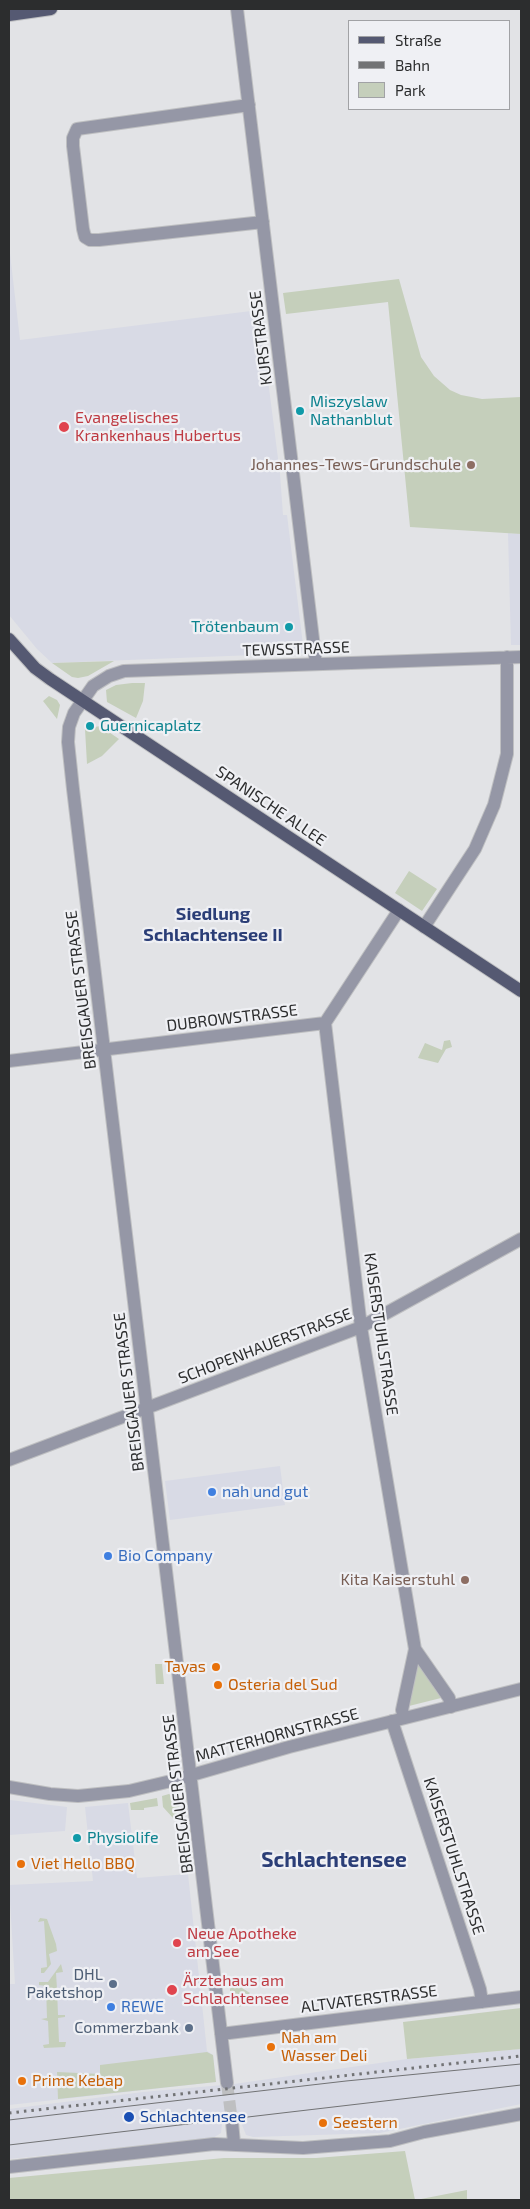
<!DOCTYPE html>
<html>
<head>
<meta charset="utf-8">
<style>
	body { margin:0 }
	#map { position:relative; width:530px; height:2209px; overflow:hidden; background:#e2e3e6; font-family:"Exo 2",sans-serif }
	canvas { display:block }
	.frame { position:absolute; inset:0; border:10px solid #2c2d2e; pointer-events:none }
	.legend { position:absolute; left:348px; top:20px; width:162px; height:90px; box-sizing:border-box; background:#eff0f4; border:1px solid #a1a2a5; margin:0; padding:6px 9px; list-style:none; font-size:15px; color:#2c2d2e }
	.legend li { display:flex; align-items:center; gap:10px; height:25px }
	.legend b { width:25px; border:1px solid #a1a2a5 }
</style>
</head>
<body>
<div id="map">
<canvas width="530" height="2209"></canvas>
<div class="frame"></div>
<ul class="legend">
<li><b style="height:6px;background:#555972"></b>Straße</li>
<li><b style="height:6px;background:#727375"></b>Bahn</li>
<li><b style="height:14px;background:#c5cfbb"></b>Park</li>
</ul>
</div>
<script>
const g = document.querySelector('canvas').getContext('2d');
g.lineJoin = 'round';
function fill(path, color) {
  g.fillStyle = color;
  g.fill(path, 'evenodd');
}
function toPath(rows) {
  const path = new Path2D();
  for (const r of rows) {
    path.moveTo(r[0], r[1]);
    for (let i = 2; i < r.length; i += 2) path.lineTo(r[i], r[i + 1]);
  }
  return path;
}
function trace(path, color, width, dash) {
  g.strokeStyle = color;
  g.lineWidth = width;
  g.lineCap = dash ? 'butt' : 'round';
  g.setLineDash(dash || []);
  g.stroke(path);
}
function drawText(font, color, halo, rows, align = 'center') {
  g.font = font + ' "Exo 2",sans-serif';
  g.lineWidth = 4.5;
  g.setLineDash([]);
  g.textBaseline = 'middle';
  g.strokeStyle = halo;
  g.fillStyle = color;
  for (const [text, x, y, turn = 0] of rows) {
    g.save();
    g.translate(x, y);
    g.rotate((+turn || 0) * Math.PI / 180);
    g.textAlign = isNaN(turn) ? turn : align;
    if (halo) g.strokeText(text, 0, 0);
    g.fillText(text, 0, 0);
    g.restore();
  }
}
const built = toPath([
	[9,245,20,340,259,310,280,474,283,515,287,515,304,653,52,663,37,649,9,615],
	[508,533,521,534,521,645,511,645],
	[280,1466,285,1505,170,1520,165,1481],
	[10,1800,67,1807,65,1831,9,1835],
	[128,1803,137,1878,188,1874,207,2051,213,2055,216,2082,9,2105,9,1984,15,1984,9,1885,93,1881,85,1807],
	[521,2049,521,2104,380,2133,253,2137,246,2135,241,2122,222,2124,221,2133,213,2138,9,2159,9,2109,143,2092,234,2084,407,2059]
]);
const green = toPath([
	[399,279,421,357,434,376,450,390,461,395,482,399,521,397,521,534,410,527,388,302,286,314,283,293],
	[114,661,88,676,78,678,72,677,52,663],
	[132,683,145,683,143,701,136,718,107,702,106,690,116,685],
	[49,696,57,700,60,705,57,719,43,701],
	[100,726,119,739,102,756,87,764,85,729],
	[409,871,437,889,422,911,395,893],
	[450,1040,452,1047,446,1049,438,1063,418,1058,425,1043,442,1050,444,1041],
	[418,1663,441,1698,409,1706],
	[155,1664,162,1664,164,1684,156,1684],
	[169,1794,179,1801,180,1817,173,1818,163,1807,162,1796],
	[157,1798,158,1806,144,1808,144,1810,131,1810,130,1803],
	[40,1918,47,1919,56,1944,57,1951,49,1954,51,1964,44,1973,41,1973,41,1968,47,1967,44,1921,38,1922],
	[61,1964,63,1972,56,1973,57,1989,58,2015,65,2015,65,2017,58,2018,59,2042,66,2042,65,2047,44,2048,43,2045,49,2044,48,2021,41,2019,47,2018,46,1986,39,1985,39,1982,48,1982],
	[229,1979,241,1979,242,1988,250,1993,240,2007,231,2000],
	[521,2008,521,2049,407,2059,403,2022],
	[207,2052,213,2055,216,2082,58,2099,57,2072,100,2074,100,2065],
	[405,2151,415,2200,9,2200,9,2178,224,2158,316,2158],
	[467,2190,467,2200,416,2200]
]);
const minorTunnel = toPath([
	[227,2083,232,2122]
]);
const minor = toPath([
	[237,9,316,664],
	[249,105,77,129,73,138,73,146,83,229,85,237,90,240,99,240,263,222],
	[424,927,475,849,494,805,507,754,507,657],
	[325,1023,361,1327,415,1649,402,1710,404,1718],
	[9,1061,325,1023,399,910],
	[9,1460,361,1327,521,1239],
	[415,1649,449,1698,451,1707],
	[392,1721,480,1989,482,2002],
	[9,1787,50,1794,78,1796,129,1791,171,1781,289,1747,521,1689],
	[221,2034,521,1997],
	[227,2083,73,789,68,742,69,727,74,713,93,686,109,676,124,671,521,657],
	[232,2122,234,2143],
	[9,2167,214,2144,303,2148,390,2141,424,2132,521,2114]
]);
const major = toPath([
	[9,15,51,9],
	[9,639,35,668,50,679,521,991]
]);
const tram = toPath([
	[9,2120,346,2081,521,2064],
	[9,2145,521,2085]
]);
const rail = toPath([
	[9,2113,521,2056]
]);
const markers = [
	[300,411,5,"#0f9aa8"],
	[64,427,6,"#e0444e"],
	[471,465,5,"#8d6e63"],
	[289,627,5,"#0f9aa8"],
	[90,726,5,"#0f9aa8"],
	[212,1492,5,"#3f7fe0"],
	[108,1556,5,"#3f7fe0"],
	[465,1580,5,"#8d6e63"],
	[216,1667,5,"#e8710a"],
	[218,1685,5,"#e8710a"],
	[77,1838,5,"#0f9aa8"],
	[21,1864,5,"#e8710a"],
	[177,1943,5,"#e0444e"],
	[113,1984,5,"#5c6f8a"],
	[172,1990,6,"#e0444e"],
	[111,2007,5,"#3f7fe0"],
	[189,2028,5,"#5c6f8a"],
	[271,2047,5,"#e8710a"],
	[22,2081,5,"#e8710a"],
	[129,2117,6,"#1a4fb4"],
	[323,2123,5,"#e8710a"]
];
const streetNames = [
	["KURSTRASSE",261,338,-97],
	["TEWSSTRASSE",296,649,-2],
	["SPANISCHE ALLEE",271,806,34],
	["BREISGAUER STRASSE",81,990,-97],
	["DUBROWSTRASSE",232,1018,-7],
	["KAISERSTUHLSTRASSE",381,1334,82],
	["SCHOPENHAUERSTRASSE",265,1346,-21],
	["BREISGAUER STRASSE",129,1392,-97],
	["MATTERHORNSTRASSE",277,1735,-15],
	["BREISGAUER STRASSE",178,1794,-97],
	["KAISERSTUHLSTRASSE",454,1856,72],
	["ALTVATERSTRASSE",369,1999,-7]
];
const cultureNames = [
	["Miszyslaw",310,402],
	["Nathanblut",310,420],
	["Trötenbaum",279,627,"right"],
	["Guernicaplatz",100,726],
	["Physiolife",87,1838]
];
const healthNames = [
	["Evangelisches",75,418],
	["Krankenhaus Hubertus",75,436],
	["Neue Apotheke",187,1934],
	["am See",187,1952],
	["Ärztehaus am",183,1981],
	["Schlachtensee",183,1999]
];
const educationNames = [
	["Johannes-Tews-Grundschule",461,465],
	["Kita Kaiserstuhl",455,1580]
];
const shopNames = [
	["nah und gut",222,1492],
	["Bio Company",118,1556],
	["REWE",121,2007]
];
const foodNames = [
	["Tayas",206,1667,"right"],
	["Osteria del Sud",228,1685],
	["Viet Hello BBQ",31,1864],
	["Nah am",281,2038],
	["Wasser Deli",281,2056],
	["Prime Kebap",32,2081],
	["Seestern",333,2123]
];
const serviceNames = [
	["DHL",103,1975],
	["Paketshop",103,1993],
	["Commerzbank",179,2028]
];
const transitNames = [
	["Schlachtensee",140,2117]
];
const neighbourhoodNames = [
	["Siedlung",213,914],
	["Schlachtensee II",213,935]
];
const districtNames = [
	["Schlachtensee",334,1860]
];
fill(built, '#d8dae5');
fill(green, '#c5cfbb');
trace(minorTunnel, '#bebfc1', 12, [12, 6]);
trace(minor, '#bebfc1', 14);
trace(major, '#bebfc1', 14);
trace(minor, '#9597a6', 12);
trace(major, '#555972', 12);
trace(tram, '#727375', 1);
trace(rail, '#727375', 3, [2.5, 5]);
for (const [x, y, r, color] of markers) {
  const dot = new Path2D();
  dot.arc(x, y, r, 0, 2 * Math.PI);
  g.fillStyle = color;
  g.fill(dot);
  trace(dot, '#eff0f4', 2);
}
drawText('16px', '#2c2d2e', '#eff0f4', streetNames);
drawText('16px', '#0d838f', '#eff0f4', cultureNames, 'left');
drawText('16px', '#be3a42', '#eff0f4', healthNames, 'left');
drawText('16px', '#785e54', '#eff0f4', educationNames, 'right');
drawText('16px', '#366cbe', '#eff0f4', shopNames, 'left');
drawText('16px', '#c56008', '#eff0f4', foodNames, 'left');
drawText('16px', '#4e5e75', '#eff0f4', serviceNames, 'right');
drawText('16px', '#164399', '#eff0f4', transitNames, 'left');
drawText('bold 18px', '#2b3e77', '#eff0f4', neighbourhoodNames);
drawText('bold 21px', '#2b3e77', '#eff0f4', districtNames);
</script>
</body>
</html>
